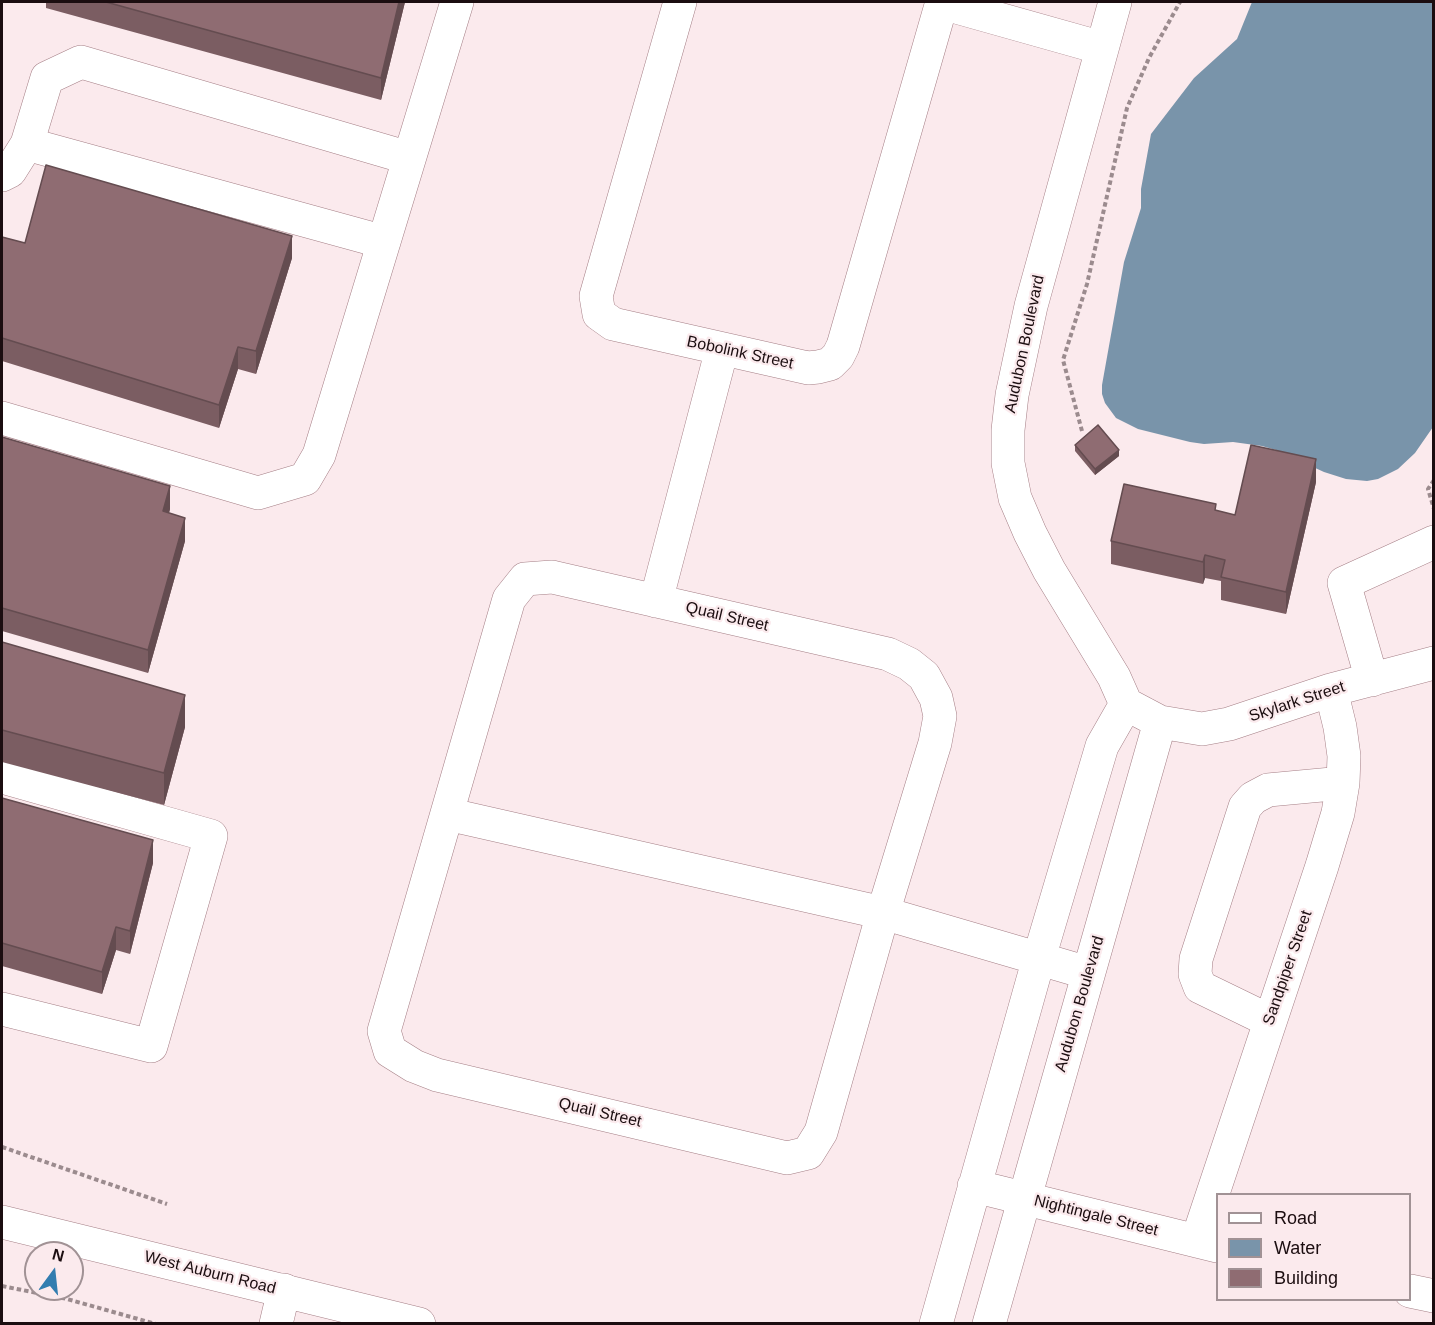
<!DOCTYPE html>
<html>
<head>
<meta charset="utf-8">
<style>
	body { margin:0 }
	#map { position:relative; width:1435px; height:1325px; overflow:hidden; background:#fbeaed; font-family:Helvetica,sans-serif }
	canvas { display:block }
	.frame { position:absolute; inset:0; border:3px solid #1b0d10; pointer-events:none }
	.legend { position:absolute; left:1216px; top:1193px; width:195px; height:108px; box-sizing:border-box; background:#fbeaed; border:2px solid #a19295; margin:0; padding:8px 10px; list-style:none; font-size:18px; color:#1b0d10 }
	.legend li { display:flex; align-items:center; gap:12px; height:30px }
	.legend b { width:30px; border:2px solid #a19295 }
	.north { position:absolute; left:24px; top:1241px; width:60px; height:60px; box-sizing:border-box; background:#fbeaed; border:2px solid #a19295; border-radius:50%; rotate:15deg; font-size:16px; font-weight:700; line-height:24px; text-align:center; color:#1b0d10 }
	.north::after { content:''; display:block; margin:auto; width:21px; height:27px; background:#327db0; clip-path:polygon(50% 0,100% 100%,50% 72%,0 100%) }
</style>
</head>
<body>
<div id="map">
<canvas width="1435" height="1325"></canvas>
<div class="frame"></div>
<ul class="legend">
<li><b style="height:8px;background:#fff"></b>Road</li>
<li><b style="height:16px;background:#7994aa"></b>Water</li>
<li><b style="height:16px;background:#8f6c72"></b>Building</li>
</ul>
<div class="north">N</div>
</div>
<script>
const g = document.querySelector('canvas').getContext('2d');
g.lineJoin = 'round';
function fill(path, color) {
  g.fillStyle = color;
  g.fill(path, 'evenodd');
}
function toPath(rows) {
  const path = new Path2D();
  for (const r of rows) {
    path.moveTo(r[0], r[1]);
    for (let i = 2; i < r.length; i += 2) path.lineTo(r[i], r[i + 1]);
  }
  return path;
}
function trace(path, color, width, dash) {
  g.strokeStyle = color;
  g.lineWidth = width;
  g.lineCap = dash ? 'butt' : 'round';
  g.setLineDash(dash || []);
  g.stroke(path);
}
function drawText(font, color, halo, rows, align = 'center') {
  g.font = font + ' Helvetica,sans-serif';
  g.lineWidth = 4.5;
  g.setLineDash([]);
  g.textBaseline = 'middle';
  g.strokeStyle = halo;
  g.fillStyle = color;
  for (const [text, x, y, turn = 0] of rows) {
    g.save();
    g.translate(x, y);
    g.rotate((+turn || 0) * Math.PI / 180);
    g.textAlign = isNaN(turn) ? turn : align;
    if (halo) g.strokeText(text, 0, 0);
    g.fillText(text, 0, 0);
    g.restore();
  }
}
const water = toPath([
	[1252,2,1433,2,1433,427,1415,453,1398,469,1378,479,1367,481,1346,479,1324,472,1276,450,1262,446,1233,442,1204,444,1190,442,1138,429,1116,418,1105,403,1102,394,1102,385,1124,262,1141,208,1141,189,1151,134,1194,78,1237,39]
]);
const path = toPath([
	[1082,431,1063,360,1087,284,1127,108,1149,58,1180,2],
	[1434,480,1428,489,1434,509],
	[2,1147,167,1204],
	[2,1286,67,1299,156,1324]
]);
const minor = toPath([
	[680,2,596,296,599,314,613,324,808,368,818,367,830,364,838,356,843,346,942,2],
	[1115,2,1031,306,1012,395,1008,430,1008,463,1015,498,1030,533,1049,570,1114,677,1126,704,1160,722,1202,729,1229,724,1331,690,1434,663],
	[942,3,1102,48],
	[27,144,47,78,81,62,409,158],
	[2,175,10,171,27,144,384,242],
	[2,418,258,493,305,479,319,455,457,2],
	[552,577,888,654,909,664,924,676,936,698,940,716,935,743,883,913,821,1132,808,1153,787,1158,437,1075,414,1066,390,1051,384,1031,509,599,525,579,552,577],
	[656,601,722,349],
	[1372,680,1344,583,1434,542],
	[2,777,211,836,151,1046,2,1009],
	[447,814,883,913,1088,973],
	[1270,1021,1200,987,1195,974,1196,959,1245,807,1253,798,1268,790,1343,783],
	[974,1186,1217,1246],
	[1197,1241,1322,866,1338,813,1343,783,1344,756,1340,727,1331,690],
	[1410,1291,1434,1296],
	[276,1324,284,1290],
	[936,1324,1039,958,1102,746,1126,704],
	[989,1324,1160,722]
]);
const major = toPath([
	[2,1222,419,1324]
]);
const wall = toPath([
	[46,2,405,2,381,100,46,8],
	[2,237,25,243,292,258,256,374,238,369,219,428,2,361],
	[2,437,170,509,169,513,185,541,148,673,2,631],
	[1075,445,1119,456,1095,475,1075,451],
	[1316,482,1286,614,1221,600,1221,581,1205,578,1203,584,1111,564,1111,541,1216,511,1235,515],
	[2,642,185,727,164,805,2,762],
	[2,798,153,863,130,954,116,950,102,994,2,966]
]);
const shadedWall = toPath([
	[399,2,405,2,381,100,381,78],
	[292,236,292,258,256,374,256,351],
	[238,347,238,369,219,428,219,405],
	[1119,450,1119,456,1095,475,1095,469],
	[1316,459,1316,482,1286,614,1286,592],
	[170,486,170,509,163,534,163,511],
	[185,518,185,541,148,673,148,650],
	[1205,555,1205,578,1203,584,1203,562],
	[185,695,185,727,164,805,164,773],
	[153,840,153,863,130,954,130,931],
	[116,927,116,950,102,994,102,972]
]);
const building = toPath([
	[106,2,399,2,381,78,106,2],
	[46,165,292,236,256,351,238,347,219,405,2,338,2,237,25,243,46,165],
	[1098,425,1119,450,1095,469,1075,445,1098,425],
	[2,437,170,486,163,511,185,518,148,650,2,608,2,437],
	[1251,445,1316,459,1286,592,1221,577,1225,560,1205,555,1203,562,1111,541,1124,484,1216,504,1215,510,1235,515,1251,445],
	[2,642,185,695,164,773,2,730,2,642],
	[2,798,153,840,130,931,116,927,102,972,2,943,2,798]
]);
const streetNames = [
	["Audubon Boulevard",1025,344,-78],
	["Bobolink Street",740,353,12],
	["Quail Street",727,617,13],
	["Skylark Street",1297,702,-18],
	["Sandpiper Street",1288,968,-71],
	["Audubon Boulevard",1080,1004,-74],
	["Quail Street",600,1113,13],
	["Nightingale Street",1096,1216,14],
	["West Auburn Road",210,1273,14]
];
fill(water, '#7994aa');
trace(minor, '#a57f86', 34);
trace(major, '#a57f86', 34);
trace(path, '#9b8b8e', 4, [4.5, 3]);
trace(minor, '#fff', 33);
trace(major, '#fff', 33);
fill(wall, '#7b5d62');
fill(shadedWall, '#644c50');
fill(building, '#8f6c72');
trace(building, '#644c50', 1.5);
drawText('16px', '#1b0d10', '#fbeaed', streetNames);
</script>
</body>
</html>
